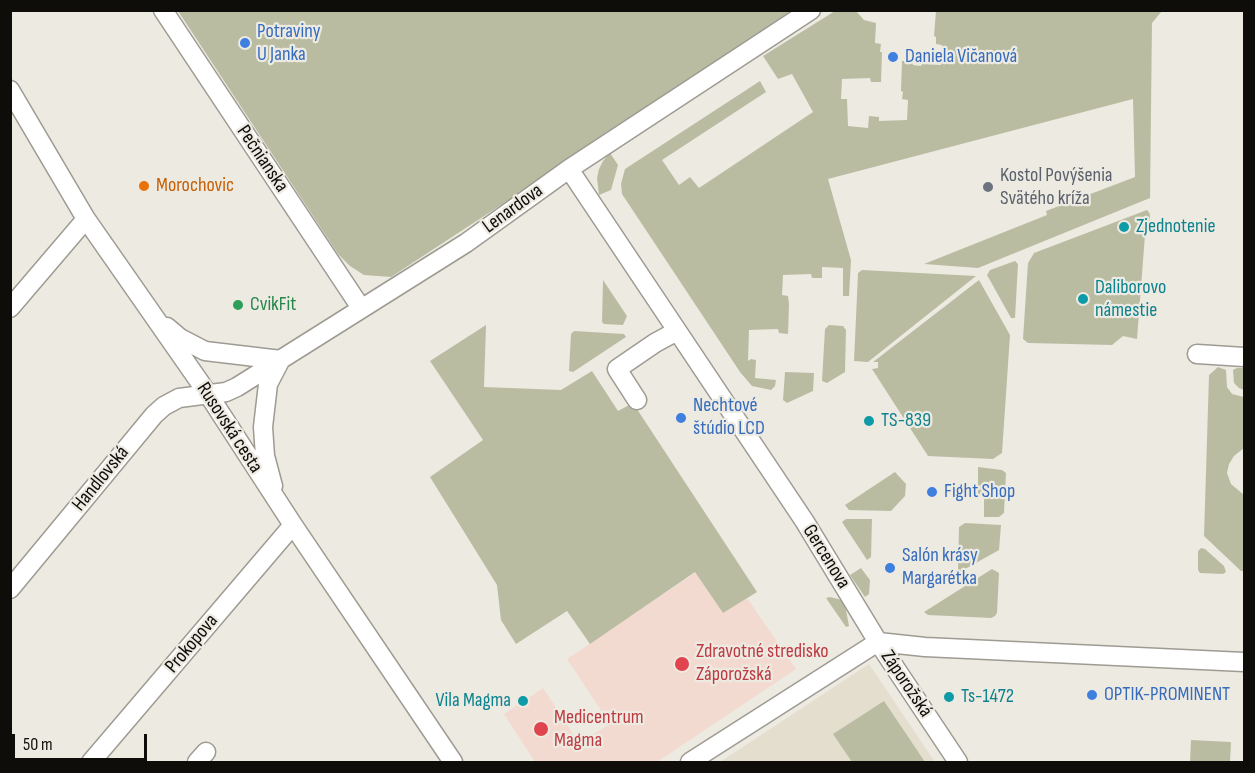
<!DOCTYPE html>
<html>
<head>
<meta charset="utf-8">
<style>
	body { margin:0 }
	#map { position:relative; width:1255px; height:773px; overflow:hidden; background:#edeae1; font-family:"Sofia Sans Condensed",sans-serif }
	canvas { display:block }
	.frame { position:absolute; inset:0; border:12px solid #0e0d0a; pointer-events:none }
	.scale { position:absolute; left:12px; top:734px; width:135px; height:27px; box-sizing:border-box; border:3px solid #0e0d0a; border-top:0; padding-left:8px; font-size:18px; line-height:21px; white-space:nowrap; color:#0e0d0a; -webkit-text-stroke:4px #edeae1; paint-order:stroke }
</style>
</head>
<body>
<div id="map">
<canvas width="1255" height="773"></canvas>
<div class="frame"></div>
<div class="scale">50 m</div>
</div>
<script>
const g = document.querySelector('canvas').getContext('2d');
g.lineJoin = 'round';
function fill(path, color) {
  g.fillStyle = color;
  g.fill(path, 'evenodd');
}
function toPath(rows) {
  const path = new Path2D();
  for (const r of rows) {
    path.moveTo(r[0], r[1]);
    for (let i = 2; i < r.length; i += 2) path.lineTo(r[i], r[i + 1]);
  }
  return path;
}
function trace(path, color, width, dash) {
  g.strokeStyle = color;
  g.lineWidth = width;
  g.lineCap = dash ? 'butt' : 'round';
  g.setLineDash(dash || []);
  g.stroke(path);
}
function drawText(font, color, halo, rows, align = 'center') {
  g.font = font + ' "Sofia Sans Condensed",sans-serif';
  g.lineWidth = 4.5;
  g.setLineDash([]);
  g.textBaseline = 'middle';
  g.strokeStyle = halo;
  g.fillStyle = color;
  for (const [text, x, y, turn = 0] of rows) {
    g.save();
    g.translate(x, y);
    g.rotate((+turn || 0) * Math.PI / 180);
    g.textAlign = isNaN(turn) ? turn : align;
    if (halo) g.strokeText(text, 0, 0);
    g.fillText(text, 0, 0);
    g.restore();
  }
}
const built = toPath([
	[869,664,935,762,720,762]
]);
const medical = toPath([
	[696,572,723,613,747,598,796,669,657,762,535,762,504,714,543,688,579,743,610,724,567,659]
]);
const green = toPath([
	[1113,10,1150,12,1150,11,1162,11,1152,23,1150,198,978,268,924,264,1047,215,1046,211,1135,177,1133,99,828,179,851,260,849,296,843,296,843,268,822,267,822,278,812,278,811,274,783,275,782,295,788,296,789,304,788,334,779,333,778,329,749,330,748,361,751,359,756,360,755,378,776,380,775,386,771,390,752,386,740,372,622,194,621,184,625,169,760,81,766,92,662,160,679,185,690,177,699,188,813,112,792,74,778,79,763,56,835,11,856,11,864,20,876,23,875,43,881,44,880,52,882,52,881,82,871,82,870,78,842,79,841,99,847,99,848,126,868,128,869,116,879,117,879,121,907,120,908,100,902,99,903,92,901,91,902,61,912,61,913,65,921,66,922,64,941,65,942,45,936,44,936,37,934,36,936,11],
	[178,11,797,11,391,277,364,275,350,266,338,254],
	[610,153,618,165,611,190,599,195,597,178,599,169,603,161],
	[1147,210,1150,214,1149,228,1145,235,1137,339,1123,336,1112,345,1028,343,1023,339,1028,263,1034,253],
	[1015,261,1018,264,1015,318,1011,318,987,275,990,270],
	[862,270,976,276,868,362,854,361,858,273],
	[603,280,627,316,623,325,604,324,602,322],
	[979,280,1010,335,1002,453,993,459,928,456,872,369,878,368,878,362,873,362],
	[486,325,484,387,561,390,592,371,618,411,633,403,757,592,723,613,695,572,590,644,567,611,516,644,501,620,497,585,430,477,483,440,430,361],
	[829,325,843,326,846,330,845,372,827,383,822,381,825,329],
	[574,331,624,334,626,337,573,372,569,371,571,334],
	[1218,367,1226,370,1227,387,1232,394,1244,397,1244,448,1234,456,1229,464,1227,473,1231,484,1244,495,1244,571,1241,571,1204,536,1209,375],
	[1237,368,1244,368,1244,390,1239,388,1234,383,1233,370],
	[785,372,814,373,813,391,787,403,783,400],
	[978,467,1002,470,1006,473,1004,513,999,517,984,517,984,494,978,494],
	[895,472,906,484,905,496,891,511,849,510,845,505],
	[846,519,872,519,871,557,867,560,842,522],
	[965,523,1001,525,999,550,958,573,959,527],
	[1201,548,1205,549,1224,566,1226,572,1223,574,1200,573,1198,570,1198,551],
	[861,568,870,580,869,594,865,597,850,575],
	[992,569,999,573,997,613,995,616,991,618,928,615,924,612],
	[830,597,842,600,845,605,849,626,846,627,826,598],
	[884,701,925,762,852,762,833,734],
	[1191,740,1231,742,1230,762,1190,762]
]);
const minor = toPath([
	[163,10,361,308],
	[10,90,86,219,208,394,293,525,453,762],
	[569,169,805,522,878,642,925,647,1244,662],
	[10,308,86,219],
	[167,327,180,338,205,351,281,360],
	[1197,354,1244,357],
	[637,400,617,369,655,343,677,331],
	[273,486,265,456,263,427,268,384,280,361],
	[10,589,154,415,164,406,179,398,226,392,237,387,466,243,569,169,811,10],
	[91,762,293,525],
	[197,762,206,752],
	[690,762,878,642,958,762]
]);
const markers = [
	[245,43,6,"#3f7fe0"],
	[893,57,6,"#3f7fe0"],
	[144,186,6,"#e8710a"],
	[988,187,6,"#6b7280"],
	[1124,227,6,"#0f9aa8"],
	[1083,299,6,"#0f9aa8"],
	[238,305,6,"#2e9e5b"],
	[681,418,6,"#3f7fe0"],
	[869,421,6,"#0f9aa8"],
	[932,492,6,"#3f7fe0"],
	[890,568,6,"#3f7fe0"],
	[682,664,8,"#e0444e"],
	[1092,695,6,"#3f7fe0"],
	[949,697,6,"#0f9aa8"],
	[523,701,6,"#0f9aa8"],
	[541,729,8,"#e0444e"]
];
const shopNames = [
	["Potraviny",257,32],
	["U Janka",257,55],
	["Daniela Vičanová",905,57],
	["Nechtové",693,406],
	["štúdio LCD",693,429],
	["Fight Shop",944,492],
	["Salón krásy",902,556],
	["Margarétka",902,579],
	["OPTIK-PROMINENT",1104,695]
];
const streetNames = [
	["Pečnianska",262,159,56],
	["Lenardova",513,209,-36],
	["Rusovská cesta",229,428,57],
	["Handlovská",101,479,-51],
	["Gercenova",826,557,58],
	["Prokopova",192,644,-50],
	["Záporožská",906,684,56]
];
const worshipNames = [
	["Kostol Povýšenia",1000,176],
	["Svätého kríža",1000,199]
];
const foodNames = [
	["Morochovic",156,186]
];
const cultureNames = [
	["Zjednotenie",1136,227],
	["Daliborovo",1095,288],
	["námestie",1095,311],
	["TS-839",881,421],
	["Ts-1472",961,697],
	["Vila Magma",511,701,"right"]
];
const leisureNames = [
	["CvikFit",250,305]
];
const healthNames = [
	["Zdravotné stredisko",696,652],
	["Záporožská",696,675],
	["Medicentrum",554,718],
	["Magma",554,741]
];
fill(built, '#e4dece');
fill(medical, '#f3dad1');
fill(green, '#babca2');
trace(minor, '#9e9b93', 21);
trace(minor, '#fff', 18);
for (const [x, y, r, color] of markers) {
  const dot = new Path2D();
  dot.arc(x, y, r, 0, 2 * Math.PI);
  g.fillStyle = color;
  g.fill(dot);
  trace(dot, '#edeae1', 2);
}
drawText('20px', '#366cbe', '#edeae1', shopNames, 'left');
drawText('20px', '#0e0d0a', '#edeae1', streetNames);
drawText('20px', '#5b616d', '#edeae1', worshipNames, 'left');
drawText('20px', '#c56008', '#edeae1', foodNames, 'left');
drawText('20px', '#0d838f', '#edeae1', cultureNames, 'left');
drawText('20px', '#27864d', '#edeae1', leisureNames, 'left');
drawText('20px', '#be3a42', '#edeae1', healthNames, 'left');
</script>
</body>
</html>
